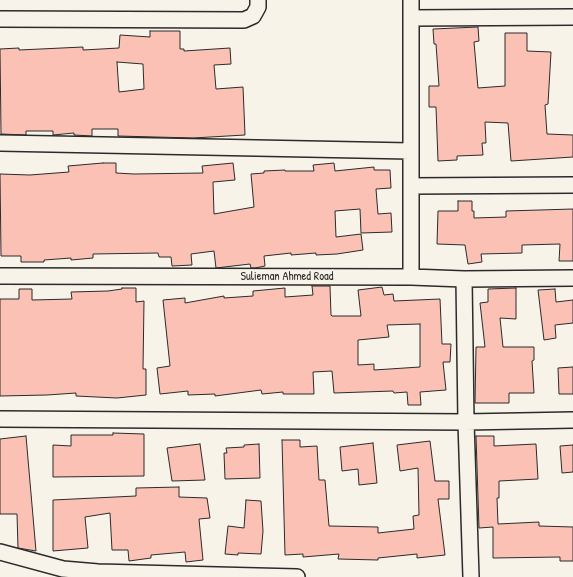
<!DOCTYPE html>
<html>
<head>
<meta charset="utf-8">
<style>
	body { margin:0 }
	canvas { display:block; background:#f7f3e8 }
</style>
</head>
<body>
<canvas width="573" height="577"></canvas>
<script>
const g = document.querySelector('canvas').getContext('2d');
g.lineJoin = 'round';
function fill(path, color) {
  g.fillStyle = color;
  g.fill(path, 'evenodd');
}
function toPath(rows) {
  const path = new Path2D();
  for (const r of rows) {
    path.moveTo(r[0], r[1]);
    for (let i = 2; i < r.length; i += 2) path.lineTo(r[i], r[i + 1]);
  }
  return path;
}
function trace(path, color, width, dash) {
  g.strokeStyle = color;
  g.lineWidth = width;
  g.lineCap = dash ? 'butt' : 'round';
  g.setLineDash(dash || []);
  g.stroke(path);
}
function drawText(font, color, halo, rows, align = 'center') {
  g.font = font + ' "Patrick Hand",sans-serif';
  g.lineWidth = 3;
  g.setLineDash([]);
  g.textBaseline = 'middle';
  g.strokeStyle = halo;
  g.fillStyle = color;
  for (const [text, x, y, turn = 0] of rows) {
    g.save();
    g.translate(x, y);
    g.rotate((+turn || 0) * Math.PI / 180);
    g.textAlign = isNaN(turn) ? turn : align;
    if (halo) g.strokeText(text, 0, 0);
    g.fillText(text, 0, 0);
    g.restore();
  }
}
const building = toPath([
	[478,27,479,41,474,42,478,88,505,86,505,33,527,33,527,51,551,52,548,104,545,105,547,134,573,135,573,157,511,161,508,123,485,122,486,143,482,143,483,155,457,156,457,160,438,161,436,107,429,107,429,86,439,86,436,44,434,44,433,29,478,27],
	[150,31,180,31,180,49,184,49,184,51,230,48,231,64,214,65,216,89,243,87,245,135,193,138,118,136,118,129,92,129,92,136,74,135,74,133,53,135,53,131,26,131,26,135,1,134,0,49,19,48,19,50,83,47,83,50,119,48,120,35,150,37,150,31],
	[117,62,143,64,144,89,119,92,117,62],
	[103,163,116,163,116,173,134,174,203,173,202,166,233,163,235,180,213,182,214,214,254,207,251,174,264,173,264,171,285,170,285,171,314,171,313,165,334,163,335,171,374,167,374,170,390,170,391,188,376,189,378,214,391,213,392,232,361,233,360,209,335,211,336,237,361,234,363,250,337,254,316,255,316,253,291,255,291,253,264,256,265,266,255,268,251,268,250,264,216,268,214,251,191,254,192,265,172,266,171,257,159,257,158,253,93,254,93,258,71,260,71,258,44,260,44,262,21,262,21,256,1,256,0,174,30,175,69,172,68,166,103,163],
	[458,201,472,201,472,211,474,211,474,218,506,217,506,211,573,209,573,261,559,261,560,244,522,245,522,253,481,254,482,262,468,264,465,245,437,244,438,211,458,211,458,201],
	[312,286,330,286,331,315,332,316,361,316,358,290,382,287,384,295,393,294,394,301,440,299,442,344,451,344,450,362,443,362,446,390,420,392,421,405,408,405,407,392,394,393,393,391,334,393,332,371,313,372,314,394,283,394,283,392,262,394,261,390,215,396,215,394,188,395,188,391,160,394,157,368,170,366,163,300,185,298,185,303,224,296,224,298,253,296,253,291,285,288,285,297,313,295,312,286],
	[420,324,420,367,374,370,374,364,358,365,358,340,389,337,387,325,420,324],
	[122,288,136,288,136,302,144,301,143,369,146,369,146,395,117,398,76,396,76,393,47,395,0,396,0,299,19,299,19,289,32,289,32,300,72,299,71,292,108,291,122,289,122,288],
	[516,288,516,319,500,318,503,347,534,347,534,360,532,361,534,393,509,393,509,403,475,403,476,347,485,347,480,303,488,302,488,289,516,288],
	[555,289,556,302,573,300,573,323,555,325,556,338,544,340,538,290,555,289],
	[573,367,573,394,559,394,558,368,573,367],
	[113,433,144,434,144,476,53,477,53,445,71,446,71,435,113,435,113,433],
	[26,436,36,551,18,548,17,514,0,514,0,439,26,436],
	[476,436,494,436,494,446,536,444,538,479,499,481,499,498,497,498,498,524,539,522,539,526,573,527,573,561,560,561,560,557,493,558,493,527,479,528,476,436],
	[282,440,300,440,300,447,317,446,319,480,325,480,329,526,378,527,378,533,414,529,413,516,419,515,418,468,400,471,397,445,430,441,435,481,449,481,449,499,438,499,445,555,417,558,417,554,378,558,378,560,338,559,339,554,303,557,303,554,285,555,282,440],
	[373,443,377,483,359,485,358,469,342,471,340,447,373,443],
	[200,444,205,480,172,481,167,448,200,444],
	[259,444,260,478,225,479,224,453,227,453,226,448,244,447,244,445,259,444],
	[573,445,573,472,562,473,560,446,573,445],
	[179,487,179,497,207,498,210,518,199,519,203,560,186,562,185,552,151,555,151,558,129,561,128,550,112,550,110,513,85,517,88,548,53,551,53,500,136,496,136,488,179,487],
	[246,500,261,501,263,531,261,554,238,553,238,555,225,554,228,526,244,528,246,500]
]);
const street = toPath([
	[411,18,573,17],
	[0,19,244,20,253,16,258,7,258,0],
	[0,143,410,151],
	[411,186,573,185],
	[0,276,411,277,464,279,573,278],
	[411,277,411,0],
	[464,279,466,422,471,577],
	[0,419,466,422,573,420],
	[0,552,63,569,98,572,297,577]
]);
const streetNames = [
	["Sulieman Ahmed Road",287,277]
];
fill(building, '#fcc1b5');
trace(building, '#2b2b2b', 1);
trace(street, '#2b2b2b', 18);
trace(street, '#f7f3e8', 15);
drawText('12px', '#2b2b2b', '#f7f3e8', streetNames);
</script>
</body>
</html>
